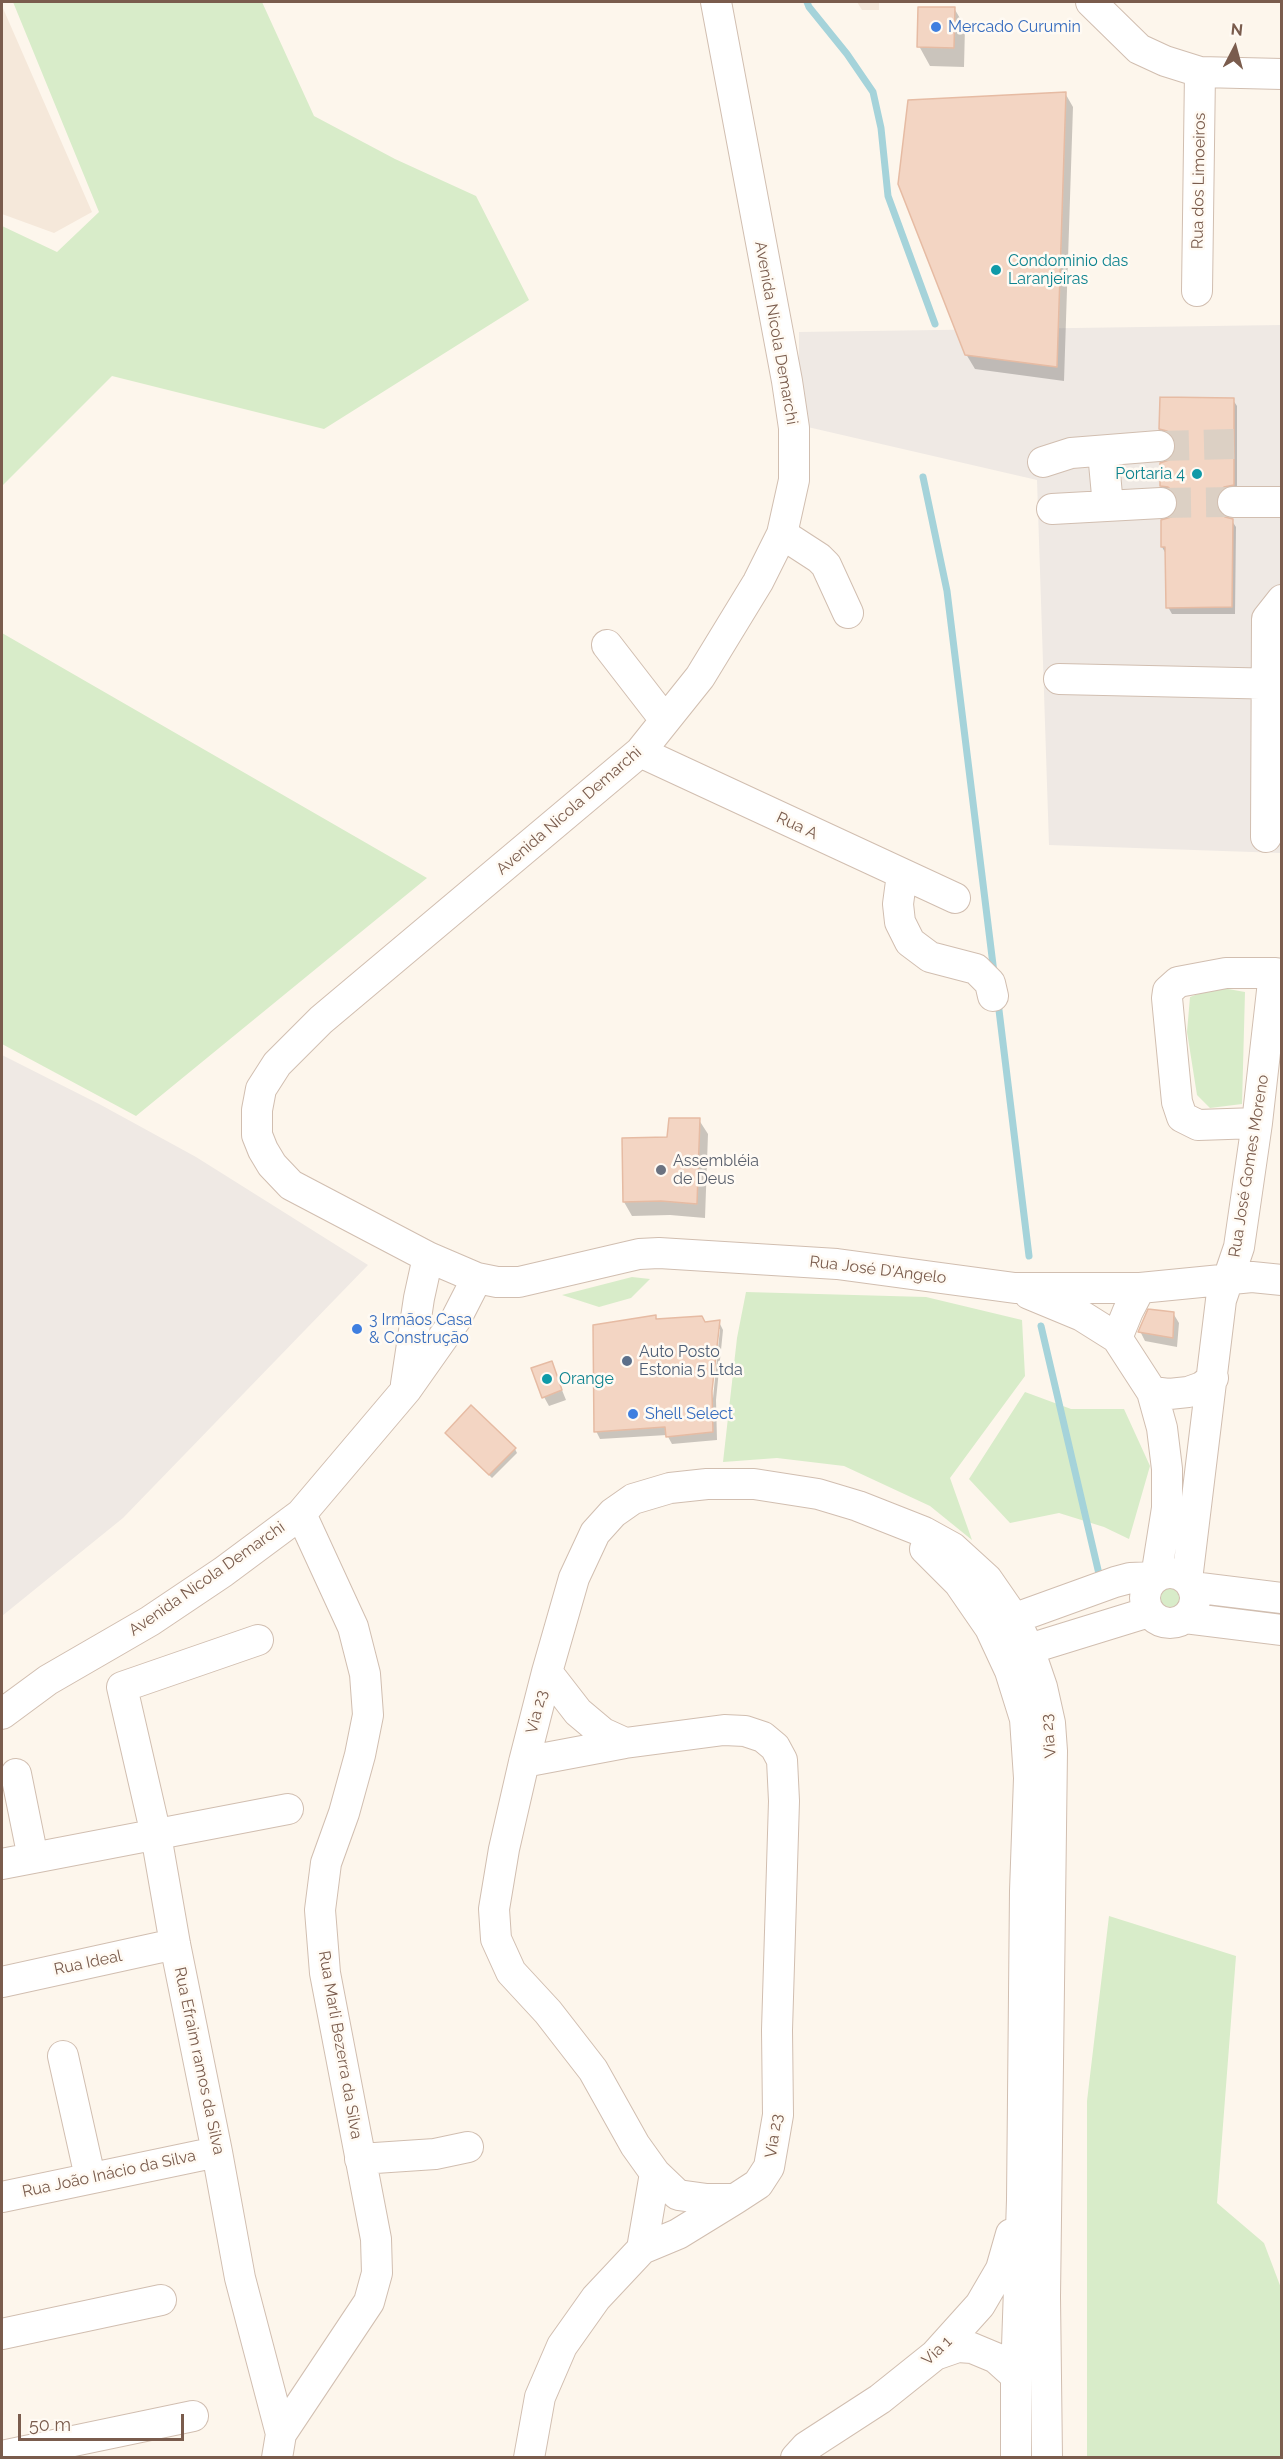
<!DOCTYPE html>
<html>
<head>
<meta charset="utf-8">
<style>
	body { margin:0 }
	#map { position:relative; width:1283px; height:2459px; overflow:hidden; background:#fdf6ec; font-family:Raleway,sans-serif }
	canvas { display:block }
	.frame { position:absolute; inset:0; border:3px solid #7a5c4d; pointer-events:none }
	.north { position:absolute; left:1205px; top:18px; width:60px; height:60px; -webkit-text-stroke:4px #fffaf3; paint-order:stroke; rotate:6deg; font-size:16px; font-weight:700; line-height:24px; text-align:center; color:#7a5c4d }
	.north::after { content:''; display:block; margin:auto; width:21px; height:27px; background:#7a5c4d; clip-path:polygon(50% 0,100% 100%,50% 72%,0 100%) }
	.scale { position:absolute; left:18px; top:2414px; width:166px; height:27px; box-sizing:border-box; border:3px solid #7a5c4d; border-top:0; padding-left:8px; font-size:18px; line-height:21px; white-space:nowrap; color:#7a5c4d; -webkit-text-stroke:4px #fffaf3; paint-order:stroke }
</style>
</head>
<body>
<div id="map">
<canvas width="1283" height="2459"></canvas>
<div class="frame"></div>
<div class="north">N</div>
<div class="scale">50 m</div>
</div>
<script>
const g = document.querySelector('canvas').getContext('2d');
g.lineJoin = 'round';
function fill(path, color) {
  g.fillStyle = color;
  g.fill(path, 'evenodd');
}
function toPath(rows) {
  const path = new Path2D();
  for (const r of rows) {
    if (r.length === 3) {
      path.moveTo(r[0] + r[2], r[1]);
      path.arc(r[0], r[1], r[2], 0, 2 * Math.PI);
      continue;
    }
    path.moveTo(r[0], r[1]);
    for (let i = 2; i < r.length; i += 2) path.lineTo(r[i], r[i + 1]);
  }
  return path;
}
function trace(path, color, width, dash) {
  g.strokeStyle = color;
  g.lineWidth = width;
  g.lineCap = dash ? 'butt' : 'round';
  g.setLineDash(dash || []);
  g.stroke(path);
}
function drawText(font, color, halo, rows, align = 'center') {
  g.font = font + ' Raleway,sans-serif';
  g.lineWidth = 5;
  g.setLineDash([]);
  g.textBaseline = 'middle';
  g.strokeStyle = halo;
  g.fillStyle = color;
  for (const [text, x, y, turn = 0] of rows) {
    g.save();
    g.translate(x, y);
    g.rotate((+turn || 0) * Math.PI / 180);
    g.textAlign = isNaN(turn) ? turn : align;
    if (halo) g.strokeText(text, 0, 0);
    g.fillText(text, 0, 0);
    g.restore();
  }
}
const residential = toPath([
	[857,2,879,2,879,10,862,10],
	[2,6,92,212,54,233,2,214]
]);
const industrial = toPath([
	[1281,325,1281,853,1049,845,1037,480,799,425,799,332],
	[2,1055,101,1105,196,1157,368,1265,123,1518,2,1616]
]);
const green = toPath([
	[13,2,262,2,314,116,395,159,476,196,529,300,324,429,112,376,2,486,2,226,57,252,99,212],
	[2,633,427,878,136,1116,2,1044],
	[1217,987,1245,992,1242,1104,1210,1108,1197,1095,1187,1032,1190,997],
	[632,1277,650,1279,631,1298,599,1307,562,1295],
	[746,1292,926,1297,1022,1320,1025,1376,950,1478,972,1540,930,1506,844,1466,777,1458,723,1462,737,1338],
	[1025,1392,1071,1409,1124,1409,1150,1466,1129,1539,1104,1527,1059,1513,1010,1523,969,1479],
	[1170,1599,18],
	[1109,1916,1236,1956,1217,2203,1264,2243,1281,2288,1281,2457,1087,2457,1087,2101]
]);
const shadow = toPath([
	[954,8,965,27,964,67,930,66,919,46],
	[1065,93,1073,107,1064,381,975,369,966,354],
	[1233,400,1237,406,1237,491,1222,500,1219,510,1220,515,1232,521,1236,527,1235,614,1172,614,1168,607,1166,554,1162,547,1172,518,1178,511,1178,498,1166,492,1162,485,1178,445,1176,440,1165,435,1161,429],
	[699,1120,708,1134,705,1218,670,1215,632,1216,624,1202,668,1138],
	[1173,1313,1179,1323,1177,1347,1145,1341,1140,1331],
	[655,1316,657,1320,705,1324,719,1322,723,1330,716,1400,717,1440,672,1444,667,1435,600,1439,596,1431],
	[717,1329,720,1329,713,1398,710,1398],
	[551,1363,566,1400,549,1406,544,1397],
	[446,1433,515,1449,517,1453,492,1478]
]);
const stream = toPath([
	[807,2,809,7,847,54,873,92,881,128,888,196,935,324],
	[923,477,947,591,994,973],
	[998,1002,1029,1256],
	[1041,1326,1099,1574]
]);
const building = toPath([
	[918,7,955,7,954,48,917,47,918,7],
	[1066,92,1057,367,965,355,898,184,908,100,1066,92],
	[1160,397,1234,398,1234,485,1224,487,1218,494,1216,501,1218,511,1225,517,1233,519,1232,607,1166,608,1165,547,1161,547,1161,520,1171,517,1177,510,1178,503,1175,493,1168,487,1160,486,1160,463,1169,460,1174,454,1176,445,1173,436,1167,431,1159,429,1160,397],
	[669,1118,700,1118,697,1204,661,1201,623,1202,622,1138,667,1137,669,1118],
	[1148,1309,1174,1312,1173,1338,1138,1332,1148,1309],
	[656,1315,656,1319,702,1316,705,1322,720,1320,712,1391,713,1432,666,1437,665,1427,594,1432,593,1325,656,1315],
	[552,1361,562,1390,542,1398,531,1368,552,1361],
	[471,1405,516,1448,489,1475,445,1433,471,1405]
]);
const minorTunnel = toPath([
	[1159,446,1234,444],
	[1161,503,1233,502]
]);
const minor = toPath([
	[716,2,787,381,794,428,794,480,782,534,758,582,700,677,640,752,321,1020,277,1064,261,1089,257,1110,257,1135,263,1150,272,1165,291,1185,428,1257,477,1278,497,1282,519,1282,639,1254,659,1253,837,1264,1015,1288,1140,1288,1252,1277,1282,1280],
	[1091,2,1139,49,1165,61,1200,72,1282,74],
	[1197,291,1200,72],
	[1103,452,1108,506],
	[1043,462,1071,453,1159,446],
	[1233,502,1282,502],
	[1052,509,1161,503],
	[782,534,819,558,826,565,848,613],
	[607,645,665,720],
	[1059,679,1282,684],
	[640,752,955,898],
	[1266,837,1267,619,1282,600],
	[902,874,898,904,900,922,910,942,930,957,976,969,990,983,993,996],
	[1257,1123,1198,1125,1182,1117,1177,1102,1167,998,1168,991,1178,982,1226,973,1274,973],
	[1029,1294,1082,1316,1117,1338,1152,1392,1162,1428,1167,1469,1167,1508,1156,1577],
	[1117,1338,1128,1311,1140,1288],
	[406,1384,419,1298,428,1257],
	[1152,1392,1169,1394,1188,1392,1202,1387,1213,1378],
	[925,1549,959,1583,990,1628,1010,1671,1025,1719,1029,1778,1025,1891,1022,2200,1016,2376,1016,2458],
	[1170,1598,25],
	[1187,1580,1221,1300,1239,1247,1257,1123,1274,973,1282,974],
	[1192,1587,1282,1598],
	[1185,1618,1282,1630],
	[996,1625,1115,1582,1130,1578,1156,1577],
	[258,1640,122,1687,156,1835,175,1944,217,2152,240,2278,281,2434],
	[1010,1657,1029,1649,1149,1612],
	[547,1672,578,1712,603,1733,625,1743,724,1730,745,1731,763,1737,775,1747,782,1760,784,1801,777,2030,778,2115,769,2167,758,2184,735,2199,707,2199,678,2195,655,2173,635,2145,593,2070,548,2012,511,1972,496,1939,494,1909,504,1849,524,1762,547,1672,574,1578,595,1533,613,1513,633,1499,670,1488,707,1484,754,1484,818,1494,858,1506,924,1532,953,1548,987,1579,1014,1618,1029,1649,1042,1687,1050,1723,1052,1751,1045,2297,1047,2458],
	[2,1714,48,1680,150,1621,223,1572,301,1514,406,1390,456,1319,477,1278],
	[524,1762,625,1743],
	[16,1774,33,1858],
	[2,1864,288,1809],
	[2,1982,175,1944],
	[63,2056,90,2177],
	[360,2159,435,2154,468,2147],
	[2,2197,217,2152],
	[642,2249,655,2173],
	[2,2334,161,2300],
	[935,2355,958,2347,972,2348,996,2358,1016,2376],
	[2,2456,193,2416],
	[277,2458,281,2434,369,2302,377,2273,376,2239,325,1973,320,1910,326,1863,344,1813,360,1755,368,1715,365,1674,353,1627,301,1514],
	[529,2458,540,2397,562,2346,596,2298,642,2249,678,2234,735,2199],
	[796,2458,806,2447,880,2399,935,2355,980,2305,1001,2269,1011,2234]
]);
const markers = [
	[936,27,6,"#3f7fe0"],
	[996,270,6,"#0f9aa8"],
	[1197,474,6,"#0f9aa8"],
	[661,1170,6,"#6b7280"],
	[357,1329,6,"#3f7fe0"],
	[627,1361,6,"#5c6f8a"],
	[547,1379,6,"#0f9aa8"],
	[633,1414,6,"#3f7fe0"]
];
const shopNames = [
	["Mercado Curumin",948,27],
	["3 Irmãos Casa",369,1320],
	["& Construção",369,1338],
	["Shell Select",645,1414]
];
const streetNames = [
	["Rua dos Limoeiros",1199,181,-89],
	["Avenida Nicola Demarchi",776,333,80],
	["Avenida Nicola Demarchi",569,811,-41],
	["Rua A",797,826,25],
	["Rua José Gomes Moreno",1249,1166,-81],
	["Rua José D'Angelo",878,1270,7],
	["Avenida Nicola Demarchi",207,1579,-35],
	["Via 23",537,1712,-76],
	["Via 23",1049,1736,-96],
	["Rua Ideal",88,1963,-12],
	["Rua Marli Bezerra da Silva",340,2045,80],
	["Rua Efraim ramos da Silva",199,2061,78],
	["Via 23",774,2136,-82],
	["Rua João Inácio da Silva",109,2174,-12],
	["Via 1",937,2351,-44]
];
const cultureNames = [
	["Condominio das",1008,261],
	["Laranjeiras",1008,279],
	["Portaria 4",1185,474,"right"],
	["Orange",559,1379]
];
const worshipNames = [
	["Assembléia",673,1161],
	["de Deus",673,1179]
];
const serviceNames = [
	["Auto Posto",639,1352],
	["Estonia 5 Ltda",639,1370]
];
fill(residential, '#f5e8da');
fill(industrial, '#efe9e4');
fill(green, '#d8ecc9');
fill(shadow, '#0003');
trace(stream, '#a5d3da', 7);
fill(building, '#f3d5c3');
trace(building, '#e6bba3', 1.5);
trace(minorTunnel, '#dcd0c4', 30, [30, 15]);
trace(minor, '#d1beb0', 32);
trace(minor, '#fff', 30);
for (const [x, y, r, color] of markers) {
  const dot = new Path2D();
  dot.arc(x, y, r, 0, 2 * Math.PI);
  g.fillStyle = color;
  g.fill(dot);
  trace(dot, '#fffaf3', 2);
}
drawText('16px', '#366cbe', '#fffaf3', shopNames, 'left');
drawText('16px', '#7a5c4d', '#fffaf3', streetNames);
drawText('16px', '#0d838f', '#fffaf3', cultureNames, 'left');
drawText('16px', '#5b616d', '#fffaf3', worshipNames, 'left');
drawText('16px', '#4e5e75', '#fffaf3', serviceNames, 'left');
</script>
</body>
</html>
